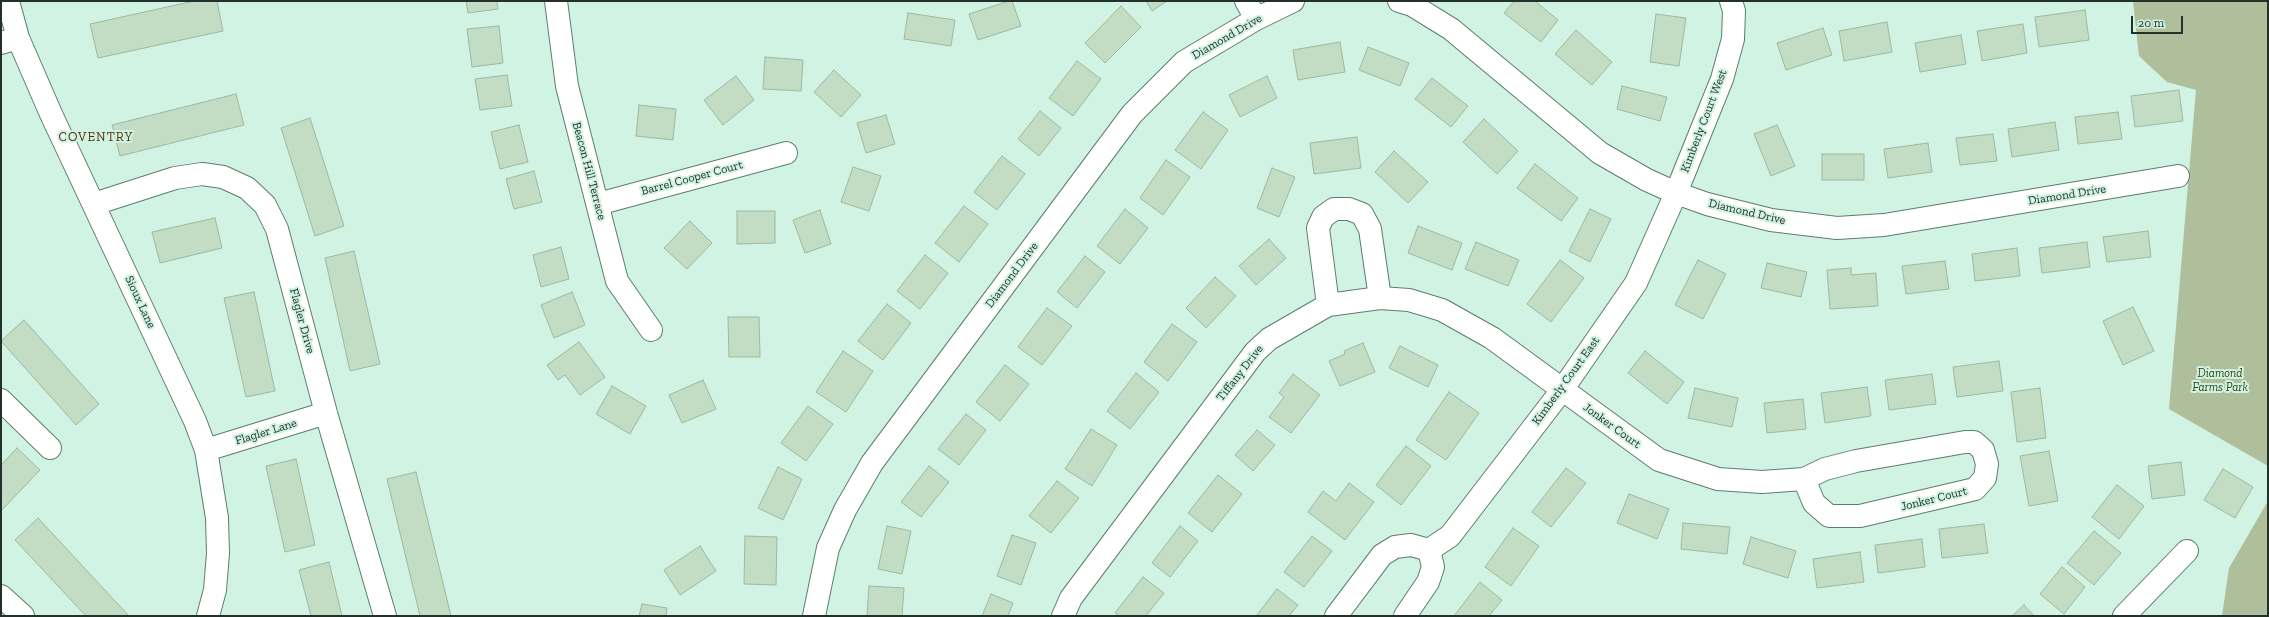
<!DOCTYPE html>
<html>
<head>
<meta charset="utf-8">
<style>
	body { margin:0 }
	#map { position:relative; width:2269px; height:617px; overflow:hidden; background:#d0f3e3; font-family:"Zilla Slab",serif }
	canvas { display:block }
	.frame { position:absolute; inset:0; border:2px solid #24312b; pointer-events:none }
	.scale { position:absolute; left:2131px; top:16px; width:52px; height:18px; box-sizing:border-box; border:2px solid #24312b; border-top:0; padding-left:5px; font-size:12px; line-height:14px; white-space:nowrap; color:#24312b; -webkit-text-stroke:3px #d0f3e3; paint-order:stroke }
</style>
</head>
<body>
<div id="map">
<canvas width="2269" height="617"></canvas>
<div class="frame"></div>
<div class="scale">20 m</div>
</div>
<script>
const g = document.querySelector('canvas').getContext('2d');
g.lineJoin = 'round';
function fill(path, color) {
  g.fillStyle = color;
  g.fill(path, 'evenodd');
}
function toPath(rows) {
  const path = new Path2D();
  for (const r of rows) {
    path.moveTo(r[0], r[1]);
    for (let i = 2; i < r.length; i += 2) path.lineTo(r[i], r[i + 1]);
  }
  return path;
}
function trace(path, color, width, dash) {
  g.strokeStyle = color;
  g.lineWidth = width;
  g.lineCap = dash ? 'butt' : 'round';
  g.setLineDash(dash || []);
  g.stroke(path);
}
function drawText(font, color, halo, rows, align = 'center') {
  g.font = font + ' "Zilla Slab",serif';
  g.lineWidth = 4;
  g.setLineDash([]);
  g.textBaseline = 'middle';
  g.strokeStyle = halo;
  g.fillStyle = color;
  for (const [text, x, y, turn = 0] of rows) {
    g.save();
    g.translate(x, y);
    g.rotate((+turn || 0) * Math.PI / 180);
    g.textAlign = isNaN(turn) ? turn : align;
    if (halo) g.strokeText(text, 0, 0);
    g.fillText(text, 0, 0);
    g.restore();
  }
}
const green = toPath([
	[2133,1,2268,1,2268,466,2169,409,2196,90,2167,82,2139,56],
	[2268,501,2268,616,2222,616,2229,568]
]);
const building = toPath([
	[194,1,217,1,223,31,98,58,90,24,194,1],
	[466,1,497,1,498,9,468,13,466,1],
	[1009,1,1012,1,1021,26,978,40,969,14,1009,1],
	[1146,1,1167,1,1152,11,1146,1],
	[1514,1,1535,1,1558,20,1541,42,1504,13,1514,1],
	[1121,6,1141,27,1105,63,1085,43,1121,6],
	[2085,10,2089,40,2039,47,2035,17,2085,10],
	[908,13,955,20,951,46,904,39,908,13],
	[1656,14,1686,18,1679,66,1650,62,1656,14],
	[1887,22,1892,52,1844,61,1839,31,1887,22],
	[2023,24,2027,53,1982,61,1977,31,2023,24],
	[499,26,503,63,472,67,467,29,499,26],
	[1823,28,1832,55,1786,70,1777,43,1823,28],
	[1576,30,1612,62,1592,85,1555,54,1576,30],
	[1961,35,1966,64,1920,72,1915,43,1961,35],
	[1340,42,1345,72,1298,80,1293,50,1340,42],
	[1368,47,1409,63,1400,86,1359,70,1368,47],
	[765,57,803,60,801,91,763,89,765,57],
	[1077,61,1101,79,1073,116,1049,98,1077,61],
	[834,70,861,95,841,117,814,92,834,70],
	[507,75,512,106,480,110,475,79,507,75],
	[736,76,754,100,723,125,704,100,736,76],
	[1267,76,1277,98,1240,117,1229,95,1267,76],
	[1432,78,1468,106,1451,127,1415,99,1432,78],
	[1622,86,1667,97,1660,121,1617,109,1622,86],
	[2179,90,2183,121,2135,127,2131,96,2179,90],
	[236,94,244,125,120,156,112,125,236,94],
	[639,105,676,109,673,140,636,136,639,105],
	[1040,111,1061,128,1039,156,1018,139,1040,111],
	[1203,112,1228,130,1201,169,1175,150,1203,112],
	[2118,112,2122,139,2078,144,2075,117,2118,112],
	[886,115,895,144,866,153,857,123,886,115],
	[310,118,344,226,315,236,281,128,310,118],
	[1484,119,1518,151,1497,174,1463,142,1484,119],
	[2055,122,2059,150,2012,157,2008,129,2055,122],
	[519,125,528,162,500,169,491,132,519,125],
	[1777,125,1795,166,1771,176,1754,134,1777,125],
	[1993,134,1997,161,1960,165,1956,138,1993,134],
	[1357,137,1361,168,1314,174,1310,143,1357,137],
	[1928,143,1932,172,1888,178,1884,149,1928,143],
	[1394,151,1428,182,1408,203,1375,172,1394,151],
	[1822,154,1864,154,1864,180,1822,180,1822,154],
	[1002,156,1025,174,997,210,974,192,1002,156],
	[1166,160,1190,177,1163,215,1140,198,1166,160],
	[1535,164,1578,198,1561,221,1517,188,1535,164],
	[853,167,881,176,869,211,841,202,853,167],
	[1272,168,1295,177,1279,217,1257,208,1272,168],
	[534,171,542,202,514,209,506,179,534,171],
	[964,206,988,224,959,262,935,243,964,206],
	[1125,209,1148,228,1120,264,1097,246,1125,209],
	[1590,209,1611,219,1590,262,1569,251,1590,209],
	[820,210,831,244,805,253,793,220,820,210],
	[737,211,775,211,775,243,737,244,737,211],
	[215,218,222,248,160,263,152,232,215,218],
	[690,221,712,243,687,269,664,248,690,221],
	[1418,226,1462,243,1452,270,1408,253,1418,226],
	[2148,231,2151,257,2107,262,2103,237,2148,231],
	[1269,239,1286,258,1256,285,1239,266,1269,239],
	[1476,242,1519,260,1508,286,1465,269,1476,242],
	[2087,242,2090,267,2042,273,2039,248,2087,242],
	[561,247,569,279,541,287,533,255,561,247],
	[2017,248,2020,276,1975,281,1972,254,2017,248],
	[354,251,380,364,350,371,325,258,354,251],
	[925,255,948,273,920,309,897,291,925,255],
	[1085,256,1105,272,1077,308,1057,292,1085,256],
	[1560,260,1584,278,1551,322,1527,304,1560,260],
	[1698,260,1726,274,1703,319,1675,305,1698,260],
	[1945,261,1949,289,1906,294,1902,266,1945,261],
	[1767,263,1807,272,1801,297,1761,288,1767,263],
	[1851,268,1851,275,1876,273,1878,306,1830,309,1827,270,1851,268],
	[1215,277,1236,296,1206,328,1186,308,1215,277],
	[254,292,275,391,246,397,224,298,254,292],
	[572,292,585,325,554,338,541,305,572,292],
	[887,304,911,323,883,360,858,341,887,304],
	[2133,307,2154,351,2123,365,2103,321,2133,307],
	[1047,308,1072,326,1042,365,1018,347,1047,308],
	[728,317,759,317,760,357,729,357,728,317],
	[24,320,99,404,76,425,1,341,24,320],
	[1172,324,1197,342,1168,381,1144,362,1172,324],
	[579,342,605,377,580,395,565,375,558,380,547,365,579,342],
	[1363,343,1375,372,1340,386,1329,361,1345,354,1344,351,1363,343],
	[1400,346,1438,365,1428,387,1389,368,1400,346],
	[843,351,873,371,846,412,816,392,843,351],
	[1645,351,1684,382,1667,404,1628,373,1645,351],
	[1999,361,2003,391,1957,397,1953,367,1999,361],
	[1005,365,1029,384,1000,421,976,402,1005,365],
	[1136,373,1159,392,1130,429,1107,411,1136,373],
	[1293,374,1320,395,1291,433,1269,417,1284,397,1279,393,1293,374],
	[1932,374,1936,404,1889,410,1885,380,1932,374],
	[703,380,716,409,682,423,669,395,703,380],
	[612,386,646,406,630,434,596,414,612,386],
	[1867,387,1871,416,1825,423,1821,393,1867,387],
	[1695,388,1738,398,1732,427,1688,418,1695,388],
	[2040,388,2046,438,2017,442,2011,392,2040,388],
	[1449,392,1479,413,1446,460,1416,440,1449,392],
	[1803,399,1806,429,1767,433,1764,403,1803,399],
	[808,406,833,424,806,461,781,443,808,406],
	[966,414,986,430,959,465,938,449,966,414],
	[1091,429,1117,445,1092,486,1065,469,1091,429],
	[1257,430,1275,445,1253,471,1235,455,1257,430],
	[1406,446,1431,466,1401,505,1376,485,1406,446],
	[17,448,40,470,1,511,1,465,17,448],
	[2049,451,2058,501,2029,506,2020,456,2049,451],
	[296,459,315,545,285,552,266,466,296,459],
	[2181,462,2185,495,2152,499,2148,466,2181,462],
	[929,466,949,482,921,517,901,502,929,466],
	[778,467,802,479,783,520,758,508,778,467],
	[1566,468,1586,483,1551,527,1532,512,1566,468],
	[2223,469,2253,487,2235,518,2204,500,2223,469],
	[416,472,451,616,420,616,387,479,416,472],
	[1218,475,1242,494,1212,532,1188,513,1218,475],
	[1057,481,1079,498,1051,533,1029,516,1057,481],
	[1349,483,1374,502,1345,540,1308,512,1323,491,1336,501,1349,483],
	[2117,485,2144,506,2119,539,2092,517,2117,485],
	[1629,494,1669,509,1657,539,1617,523,1629,494],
	[38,518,129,616,86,616,15,540,38,518],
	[1683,523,1730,527,1727,554,1681,549,1683,523],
	[1984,524,1988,553,1942,558,1939,529,1984,524],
	[887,526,911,531,902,574,878,569,887,526],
	[1180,526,1198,541,1170,577,1152,563,1180,526],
	[1513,528,1539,546,1511,586,1485,567,1513,528],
	[2094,531,2121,553,2094,585,2067,563,2094,531],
	[1012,535,1036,543,1021,585,997,576,1012,535],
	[745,536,777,537,776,585,744,584,745,536],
	[1312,536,1332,551,1304,587,1284,572,1312,536],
	[1751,537,1796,551,1788,578,1743,564,1751,537],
	[1922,539,1925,567,1878,573,1875,545,1922,539],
	[700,546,716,571,680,595,664,570,700,546],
	[1860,552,1864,582,1817,588,1813,559,1860,552],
	[329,562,342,616,311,616,299,570,329,562],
	[2062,567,2085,587,2064,614,2040,594,2062,567],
	[1143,577,1164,593,1146,616,1119,616,1115,613,1143,577],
	[1480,582,1502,600,1489,616,1454,616,1480,582],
	[869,586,904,588,902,616,867,616,869,586],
	[1277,589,1298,605,1289,616,1256,616,1277,589],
	[991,594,1013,603,1008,616,982,616,991,594],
	[642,604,667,608,666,616,639,616,642,604],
	[2024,605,2034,616,2012,616,2024,605]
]);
const minor = toPath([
	[8,1,18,38,51,114,195,421,206,450,217,518,218,553,215,590,208,616],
	[556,1,567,86,617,281,651,330],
	[1246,1,1256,19],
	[1399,1,1412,5,1451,29,1600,153,1647,180,1676,193,1707,204,1771,220,1837,228,1884,225,2178,176],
	[1,43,18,38],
	[94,204,175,178,202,174,223,177,247,188,265,205,277,229,326,413,385,616],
	[598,204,786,153],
	[1328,305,1318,228,1323,217,1334,209,1349,209,1362,214,1370,229,1380,298],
	[1,400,50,448],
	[206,450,326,413],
	[1,596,23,616],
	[814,616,828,548,845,510,872,463,1132,114,1184,62,1256,19,1293,1],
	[1063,616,1071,598,1255,352,1269,339,1328,305,1380,298,1409,300,1442,310,1492,338,1659,460,1718,479,1762,482,1804,479,1825,469,1856,461,1965,442,1974,442,1983,450,1987,464,1985,478,1975,489,1860,516,1829,516,1814,503,1804,479],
	[1336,616,1382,555,1395,547,1411,545,1429,550,1450,536,1562,390,1636,283,1676,193,1722,79,1733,39,1734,11,1731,1],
	[1405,616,1428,582,1433,567,1429,550],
	[2124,616,2187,551]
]);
const streetNames = [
	["Diamond Drive",1227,37,-30],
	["Kimberly Court West",1704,121,-69],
	["Beacon Hill Terrace",589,171,75],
	["Barrel Cooper Court",692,178,-15],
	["Diamond Drive",2067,195,-9],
	["Diamond Drive",1747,212,13],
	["Diamond Drive",1012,275,-53],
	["Sioux Lane",140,302,65],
	["Flagler Drive",302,321,75],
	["Tiffany Drive",1240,373,-52],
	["Kimberly Court East",1566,381,-54],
	["Jonker Court",1612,426,36],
	["Flagler Lane",266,432,-17],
	["Jonker Court",1934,499,-14]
];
const parkNames = [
	["Diamond",2220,374],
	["Farms Park",2220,388]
];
const neighbourhoodNames = [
	["COVENTRY",96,137]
];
fill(green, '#afbe9b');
fill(building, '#c3dcc4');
trace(building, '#9fb7a0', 1);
trace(minor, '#5d7d6f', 24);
trace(minor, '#fff', 22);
drawText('12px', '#24312b', '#d0f3e3', streetNames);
drawText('italic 12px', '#30410d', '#d0f3e3', parkNames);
g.letterSpacing = '1px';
drawText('13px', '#563100', '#d0f3e3', neighbourhoodNames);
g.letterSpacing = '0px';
</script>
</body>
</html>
